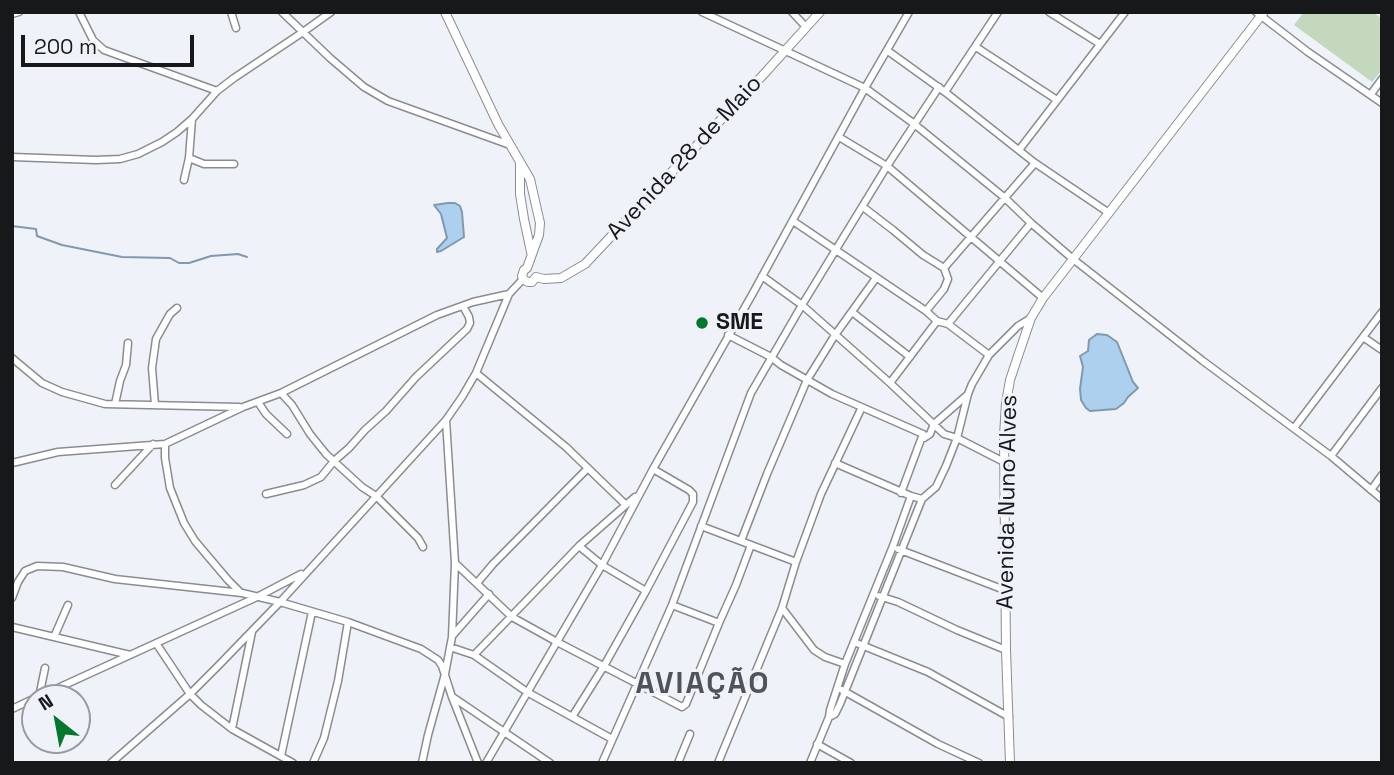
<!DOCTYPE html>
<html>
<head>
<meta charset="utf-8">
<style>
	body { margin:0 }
	#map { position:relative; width:1394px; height:775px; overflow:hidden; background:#eff3f9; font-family:"Space Grotesk",sans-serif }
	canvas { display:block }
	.frame { position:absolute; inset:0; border:14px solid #16181a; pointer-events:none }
	.north { position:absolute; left:21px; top:684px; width:70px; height:70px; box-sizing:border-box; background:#eff3f9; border:2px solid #989ba0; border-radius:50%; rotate:329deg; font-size:19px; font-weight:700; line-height:28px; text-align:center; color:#16181a }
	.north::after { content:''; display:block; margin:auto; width:24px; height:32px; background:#02782d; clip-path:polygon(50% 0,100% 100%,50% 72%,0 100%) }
	.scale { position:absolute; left:21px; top:35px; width:173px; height:32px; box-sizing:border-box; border:4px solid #16181a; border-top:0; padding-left:9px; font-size:21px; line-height:24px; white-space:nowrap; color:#16181a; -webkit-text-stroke:5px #eff3f9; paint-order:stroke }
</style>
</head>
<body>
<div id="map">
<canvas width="1394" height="775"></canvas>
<div class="frame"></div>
<div class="north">N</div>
<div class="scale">200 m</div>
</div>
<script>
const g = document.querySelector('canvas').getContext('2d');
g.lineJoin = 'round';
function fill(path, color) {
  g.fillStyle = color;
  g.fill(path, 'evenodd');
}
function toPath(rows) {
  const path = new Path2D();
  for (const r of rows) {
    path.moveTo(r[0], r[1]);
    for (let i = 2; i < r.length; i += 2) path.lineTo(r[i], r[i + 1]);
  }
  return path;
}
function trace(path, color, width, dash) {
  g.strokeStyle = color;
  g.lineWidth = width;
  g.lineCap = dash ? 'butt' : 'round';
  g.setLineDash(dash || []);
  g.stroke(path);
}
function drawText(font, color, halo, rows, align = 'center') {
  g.font = font + ' "Space Grotesk",sans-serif';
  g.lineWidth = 6;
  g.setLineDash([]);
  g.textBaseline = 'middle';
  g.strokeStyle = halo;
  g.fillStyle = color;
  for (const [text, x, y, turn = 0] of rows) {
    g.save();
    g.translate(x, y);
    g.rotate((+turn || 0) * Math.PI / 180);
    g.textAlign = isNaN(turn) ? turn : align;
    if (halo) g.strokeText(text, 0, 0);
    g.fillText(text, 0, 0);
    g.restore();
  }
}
const green = toPath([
	[1304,12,1373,12,1382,19,1382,70,1372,82,1294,25]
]);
const water = toPath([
	[448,203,455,203,460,206,462,212,464,237,441,251,437,252,437,249,447,238,441,214,434,205,448,203],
	[1097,334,1107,335,1117,342,1133,382,1138,388,1128,397,1124,403,1116,409,1090,411,1086,408,1081,400,1080,389,1083,367,1080,356,1088,351,1089,340,1097,334]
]);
const stream = toPath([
	[12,226,36,229,37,236,62,245,122,257,170,258,179,263,189,263,211,256,238,254,247,257]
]);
const street = toPath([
	[79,12,93,40,104,50,217,91],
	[231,12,236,28],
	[282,12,330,58,364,87,388,101,510,145],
	[702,12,865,88,913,123,1005,198,1031,223,1073,259,1203,361,1331,456,1382,499],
	[792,12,806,27],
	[1049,12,1100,44],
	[1256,12,1308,52,1382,103],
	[12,14,19,12],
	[976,47,1057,100],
	[888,51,945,92,1035,163,1109,213],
	[945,92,998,12],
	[1371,94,1382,79],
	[839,137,887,166,1043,298],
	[1019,150,1125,12],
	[12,157,96,160,120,159,138,154,162,142,177,132,192,119,217,91,234,78,303,32,331,12],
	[189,158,204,164,234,164],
	[184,180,189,158,192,119],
	[863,207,893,230,923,255,944,268,1035,163],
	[793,221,926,311,937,321,948,324,989,355],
	[762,276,802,305,890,383,944,434,957,438,1004,462],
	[926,311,944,289,948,279,944,268],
	[852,312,910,357],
	[948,324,1031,223],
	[728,335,771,357,781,365,832,394,923,434,924,438,930,434,934,424,966,396],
	[1363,337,1382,350],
	[12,358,42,383,62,392,105,404,239,407],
	[476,373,566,447,626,505],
	[890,383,937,321],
	[281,393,292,405,310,434,326,454,362,487,376,496,418,538,423,547],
	[258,402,266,414,287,434],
	[115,404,120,381,126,365,128,343],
	[155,405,152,368,156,339,170,314,177,308],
	[1294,428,1382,312],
	[165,444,165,458,170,488,184,523,195,541,228,580,240,592],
	[1331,456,1382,388],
	[12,463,58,452,165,444,243,407,281,393,437,315,473,302,509,294],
	[835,463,911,496,922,499,936,487,946,466,957,438,968,394,972,384,989,355,1018,326,1031,318],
	[115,485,153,444],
	[1371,490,1382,475],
	[901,493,923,434],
	[266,494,304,485,321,477,334,461,349,448,365,430,386,411,416,377,467,329,470,323,469,317,463,306],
	[701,526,796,562],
	[741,541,767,474,807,380,835,335,876,278],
	[579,546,602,565,646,591],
	[898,549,1007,591],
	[455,563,512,617,557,642,682,707,686,704,719,623,736,585,751,545],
	[477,583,493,564,588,468],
	[879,596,898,602,957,630,1006,650],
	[12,598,18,582,25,571,37,566,63,567,115,579,242,593,280,602,348,622,421,649,438,660,442,666,452,697,478,763],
	[672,605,719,623],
	[782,608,814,650,825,657,845,664],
	[12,627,130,655],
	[453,635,489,594],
	[54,637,68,605],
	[854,642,928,672,1009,717],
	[156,643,190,694,201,705,232,729,293,763],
	[450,647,474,655,527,692,612,739],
	[474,655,579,546,635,497],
	[842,690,938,744,979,763],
	[39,697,45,668],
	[36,698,257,597,301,574],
	[454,698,550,763],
	[12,709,35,698],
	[572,717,604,666,646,591,693,502,693,494,689,490,653,469],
	[829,717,835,714,840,704,922,499],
	[232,729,252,632],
	[817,744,851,763],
	[281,756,312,612],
	[111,763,190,694,219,665,280,602,446,420,462,397,476,373,509,294,523,279],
	[313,763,324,738,338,681,348,622],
	[422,763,428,735,445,674,452,637,455,563,446,420],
	[486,763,602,565,653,469,753,293,865,88,909,12],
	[602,763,672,605,751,393,802,305,887,166,939,87],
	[678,763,690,734],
	[718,763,782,608,796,562,821,494,861,409],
	[810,763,829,717,830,710,845,664,893,546,911,496]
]);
const secondary = toPath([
	[445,12,498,124,530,179,540,223,539,235,527,268,524,270,522,276,523,279,528,282,532,282,536,277],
	[520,164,520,194,524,219,531,252],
	[536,277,544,279,561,278,585,264,764,74,820,12],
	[1010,763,1006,650,1004,436,1006,403,1010,380,1018,356,1031,318,1043,298,1264,12]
]);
const markers = [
	[702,323,7,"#02782d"]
];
const streetNames = [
	["Avenida 28 de Maio",685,158,-47],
	["Avenida Nuno Alves",1008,502,-89]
];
const poiNames = [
	["SME",716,323]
];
const districtNames = [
	["AVIAÇÃO",703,685]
];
fill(green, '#c3d8bd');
fill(water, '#add0ef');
trace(water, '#8099af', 2);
trace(stream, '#8099af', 2);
trace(street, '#898d92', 9);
trace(secondary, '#898d92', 10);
trace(street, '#fff', 6);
trace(secondary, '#fff', 8);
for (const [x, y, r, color] of markers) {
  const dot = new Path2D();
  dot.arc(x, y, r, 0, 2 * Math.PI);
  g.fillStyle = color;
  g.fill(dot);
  trace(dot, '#eff3f9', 2.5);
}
drawText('23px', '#16181a', '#eff3f9', streetNames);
drawText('bold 23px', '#16181a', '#eff3f9', poiNames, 'left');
g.letterSpacing = '2px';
drawText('bold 30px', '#505459', '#eff3f9', districtNames);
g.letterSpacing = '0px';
</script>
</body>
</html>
